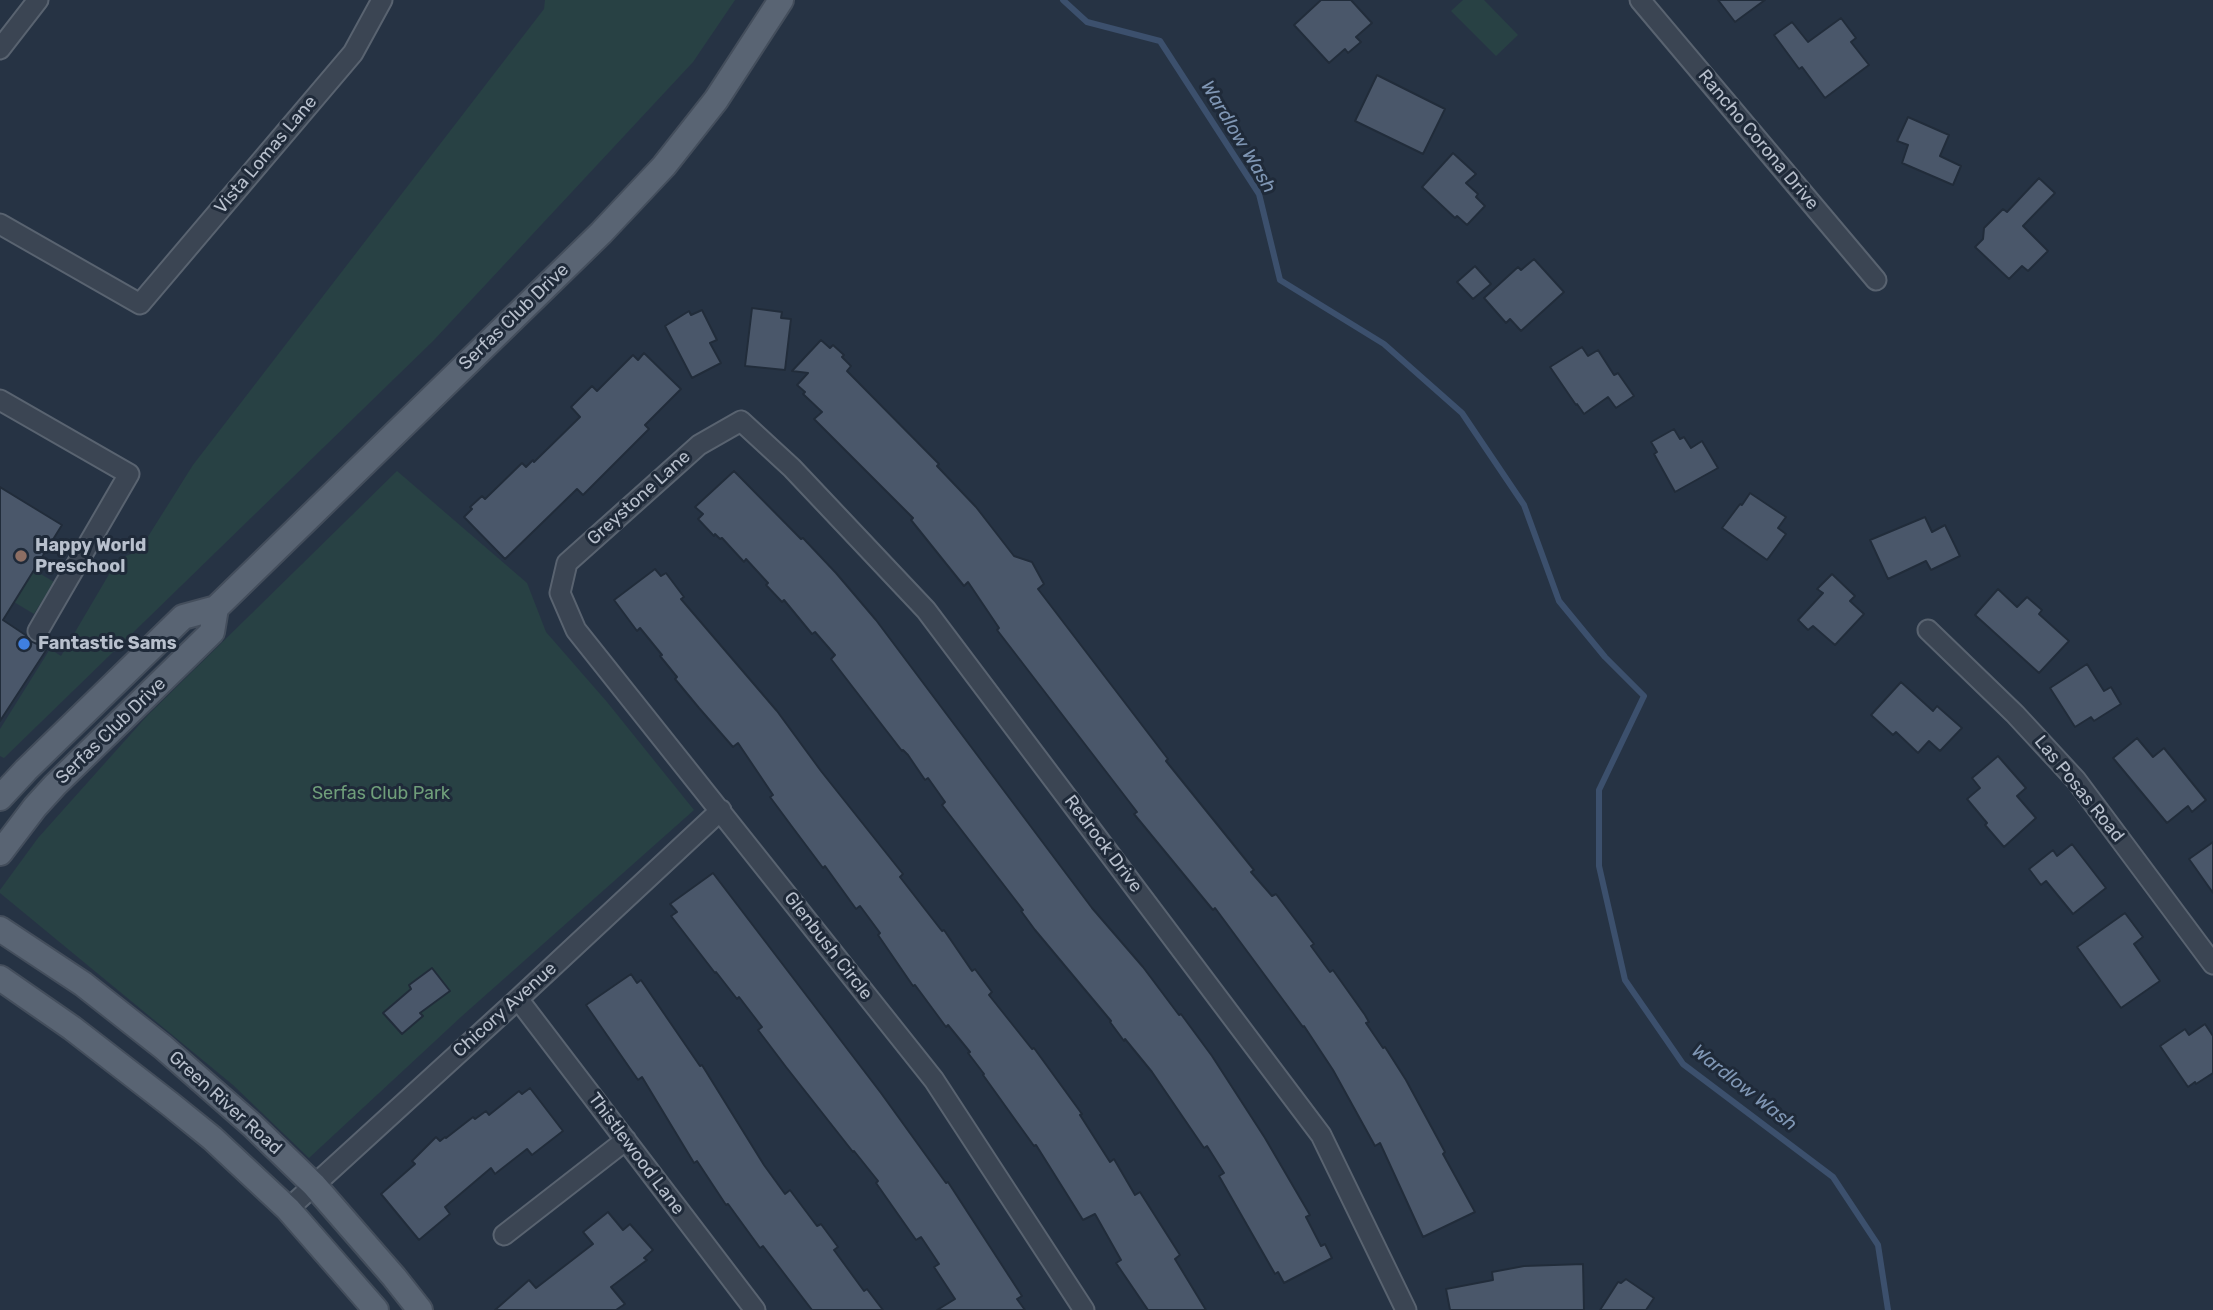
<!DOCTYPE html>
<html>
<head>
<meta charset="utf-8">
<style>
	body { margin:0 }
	canvas { display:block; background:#263344 }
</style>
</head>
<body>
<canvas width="2213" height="1310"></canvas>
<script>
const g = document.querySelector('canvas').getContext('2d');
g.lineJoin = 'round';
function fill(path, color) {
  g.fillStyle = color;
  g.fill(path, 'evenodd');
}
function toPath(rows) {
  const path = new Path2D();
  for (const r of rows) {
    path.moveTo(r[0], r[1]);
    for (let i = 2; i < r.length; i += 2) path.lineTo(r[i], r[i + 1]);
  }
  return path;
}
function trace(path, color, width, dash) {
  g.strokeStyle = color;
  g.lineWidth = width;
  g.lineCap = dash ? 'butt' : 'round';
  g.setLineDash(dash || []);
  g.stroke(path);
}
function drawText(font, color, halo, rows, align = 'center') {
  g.font = font + ' Rubik,sans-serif';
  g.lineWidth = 6;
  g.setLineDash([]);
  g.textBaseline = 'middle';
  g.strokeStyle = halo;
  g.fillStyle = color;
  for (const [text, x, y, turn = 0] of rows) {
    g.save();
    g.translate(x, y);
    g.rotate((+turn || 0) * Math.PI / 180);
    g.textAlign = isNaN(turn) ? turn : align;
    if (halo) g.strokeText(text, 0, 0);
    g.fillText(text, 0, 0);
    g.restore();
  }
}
const green = toPath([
	[545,0,735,0,693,62,433,341,4,758,0,756,0,729,50,649,61,656,118,559,139,551,193,465,544,9],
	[1463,0,1484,0,1518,35,1496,56,1451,11],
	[397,471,527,583,546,632,607,702,694,810,462,1016,309,1158,233,1085,0,893,0,890,38,838,147,716],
	[34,570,54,582,34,614,14,602]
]);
const stream = toPath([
	[1063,0,1087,22,1160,41,1259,194,1280,280,1384,344,1462,413,1524,505,1559,601,1605,657,1644,696,1599,790,1599,866,1625,980,1683,1064,1833,1177,1878,1245,1888,1310]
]);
const building = toPath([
	[1321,0,1351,0,1372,23,1356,37,1361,42,1348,53,1345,49,1329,63,1294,25,1321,0],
	[1718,0,1765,0,1735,22,1718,0],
	[1841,18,1856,38,1851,42,1869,65,1825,98,1802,67,1799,69,1774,35,1792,22,1808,42,1841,18],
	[1377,75,1445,109,1423,154,1355,121,1377,75],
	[1908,117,1949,135,1940,156,1961,166,1953,185,1902,163,1908,145,1897,141,1908,117],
	[1453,153,1476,174,1466,183,1478,194,1476,197,1485,206,1467,225,1457,216,1455,218,1422,187,1453,153],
	[2039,178,2055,193,2023,226,2048,251,2028,271,2022,266,2009,279,1975,247,1983,239,1984,228,2003,209,2007,212,2039,178],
	[1534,259,1564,292,1521,331,1510,319,1506,323,1484,298,1518,267,1521,270,1534,259],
	[1475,266,1491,284,1473,299,1457,282,1475,266],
	[752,308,782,312,781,318,791,319,785,370,745,366,752,308],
	[702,310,717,340,710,343,721,363,692,378,665,326,689,311,691,315,702,310],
	[821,340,830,348,833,345,844,355,842,357,851,366,847,371,939,464,937,466,976,507,1014,556,1032,562,1044,584,1038,589,1168,759,1166,761,1254,870,1251,872,1272,896,1276,894,1314,944,1311,946,1330,972,1333,970,1365,1015,1369,1022,1366,1023,1383,1048,1385,1047,1406,1080,1445,1152,1443,1154,1475,1212,1423,1237,1380,1143,1375,1146,1333,1070,1304,1026,1303,1027,1215,908,1213,910,1134,814,1137,812,997,630,999,628,968,582,964,586,911,520,913,518,814,419,822,412,803,394,805,392,797,385,808,373,792,371,821,340],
	[1582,347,1588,356,1598,350,1614,375,1618,373,1634,396,1616,408,1608,397,1584,414,1577,404,1576,405,1550,367,1582,347],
	[644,353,681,389,645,425,649,429,583,495,577,489,505,559,464,517,472,509,470,507,482,496,485,499,522,463,526,467,533,460,534,462,580,417,571,407,592,386,597,391,633,355,638,360,644,353],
	[1674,429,1680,439,1684,437,1691,448,1702,441,1718,468,1675,492,1654,454,1657,452,1651,442,1674,429],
	[734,471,801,539,803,538,836,573,876,620,1092,908,1143,967,1179,1015,1181,1014,1212,1056,1265,1138,1310,1215,1306,1217,1321,1246,1325,1244,1332,1258,1284,1283,1278,1272,1275,1274,1219,1176,1224,1173,1207,1146,1204,1148,1152,1072,1125,1039,1124,1041,1110,1022,1111,1021,1035,930,1021,911,1023,910,942,805,945,802,928,778,925,780,908,755,903,750,902,751,831,659,835,655,815,632,812,634,784,600,782,602,766,585,768,583,746,559,744,562,722,538,720,539,715,534,714,536,698,519,703,514,695,507,734,471],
	[0,487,62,525,3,620,27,636,31,641,47,649,0,721,0,487],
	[1750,493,1786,517,1778,528,1786,534,1767,560,1722,528,1740,504,1742,505,1750,493],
	[1925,517,1932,532,1945,525,1960,556,1931,570,1926,561,1888,579,1870,540,1925,517],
	[655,569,661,576,666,573,684,597,681,599,777,711,821,771,903,874,900,877,942,931,944,930,972,971,975,969,992,992,989,995,1032,1049,1034,1048,1082,1114,1080,1115,1110,1162,1114,1159,1135,1195,1140,1192,1180,1255,1175,1259,1206,1310,1148,1310,1116,1263,1121,1260,1095,1214,1083,1220,1036,1145,1034,1146,983,1075,984,1074,968,1053,970,1052,948,1025,946,1027,915,985,913,986,878,935,880,933,860,906,856,909,825,866,823,868,793,828,770,797,773,795,738,743,733,747,699,708,675,679,677,677,660,656,662,655,640,628,637,631,614,600,655,569],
	[1832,574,1855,596,1850,601,1864,614,1835,645,1813,626,1808,630,1798,620,1823,593,1817,589,1832,574],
	[1998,589,2017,607,2027,597,2042,610,2039,614,2069,641,2039,673,1975,615,1998,589],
	[2087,664,2104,691,2111,687,2121,704,2094,721,2091,717,2075,727,2050,688,2087,664],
	[1901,682,1933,711,1937,706,1962,728,1940,751,1929,741,1918,753,1896,732,1893,735,1871,715,1901,682],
	[2137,738,2153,757,2164,748,2206,800,2192,812,2188,806,2167,823,2113,758,2137,738],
	[1998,756,2026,788,2017,796,2036,818,2004,847,1985,825,1987,823,1967,799,1980,788,1972,778,1998,756],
	[2213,842,2213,893,2189,859,2213,842],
	[2072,844,2106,888,2073,914,2046,881,2041,885,2029,869,2053,850,2057,856,2072,844],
	[713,873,881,1093,946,1183,948,1182,1022,1296,1017,1299,1025,1310,937,1310,955,1299,934,1267,939,1264,921,1237,916,1240,876,1183,878,1181,854,1151,853,1152,786,1067,758,1030,762,1027,739,997,737,999,716,972,715,973,671,916,677,912,670,904,713,873],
	[2125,913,2143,937,2134,944,2160,981,2121,1008,2077,947,2125,913],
	[432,968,450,991,420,1013,423,1016,402,1034,383,1013,411,989,409,985,432,968],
	[631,974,637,983,641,980,700,1066,702,1065,764,1165,785,1194,790,1190,817,1226,821,1224,838,1247,834,1250,864,1291,867,1289,883,1310,812,1310,763,1246,760,1248,728,1204,726,1205,697,1161,694,1163,642,1077,638,1080,586,1005,631,974],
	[2205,1024,2213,1036,2213,1073,2196,1084,2195,1082,2188,1087,2160,1046,2185,1029,2189,1035,2205,1024],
	[530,1088,563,1131,532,1155,527,1149,495,1174,491,1168,445,1207,450,1214,419,1240,381,1194,415,1164,412,1161,436,1137,440,1141,445,1137,446,1138,473,1117,475,1119,486,1111,489,1115,519,1091,522,1094,530,1088],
	[608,1212,623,1230,630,1224,653,1250,644,1258,647,1260,611,1287,625,1304,616,1310,495,1310,529,1280,536,1288,593,1244,583,1232,608,1212],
	[1583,1264,1584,1310,1450,1310,1446,1289,1493,1280,1492,1272,1524,1266,1583,1264],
	[1626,1279,1654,1298,1646,1310,1600,1310,1618,1282,1621,1283,1626,1279]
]);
const minor = toPath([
	[1640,0,1876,280],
	[0,49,38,0],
	[0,224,140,304,353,53,382,0],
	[0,400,129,474,38,631],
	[1928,630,2015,714,2076,780,2213,964],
	[518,999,755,1310],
	[288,1209,518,999,721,810],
	[504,1235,626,1140],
	[1084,1310,934,1080,576,630,560,593,567,563,699,445,741,421,792,468,926,610,1321,1135,1406,1310]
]);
const major = toPath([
	[0,798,26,770,183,617,216,608,601,233,664,166,716,100,781,0],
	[0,853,35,807,55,785,212,632,216,608],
	[0,929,83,984,163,1047,252,1125,314,1185,394,1277,420,1310],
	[0,978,72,1028,170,1104,212,1138,288,1209,376,1310]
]);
const markers = [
	[21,556,7,"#8d6e63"],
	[24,644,7,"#3f7fe0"]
];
const streetNames = [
	["Rancho Corona Drive",1758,140,50],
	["Vista Lomas Lane",266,155,-50],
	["Serfas Club Drive",514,317,-44],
	["Greystone Lane",639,498,-42],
	["Serfas Club Drive",111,731,-44],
	["Las Posas Road",2079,789,51],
	["Redrock Drive",1103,844,53],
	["Glenbush Circle",828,946,52],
	["Chicory Avenue",505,1010,-42],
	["Green River Road",225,1103,42],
	["Thistlewood Lane",636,1154,53]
];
const poiNames = [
	["Happy World",35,546],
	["Preschool",35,567],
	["Fantastic Sams",38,644]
];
const parkNames = [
	["Serfas Club Park",381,794]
];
const waterNames = [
	["Wardlow Wash",1238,137,59],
	["Wardlow Wash",1744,1088,38]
];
fill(green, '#284144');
trace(stream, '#3c506d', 6);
fill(building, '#4a576a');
trace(building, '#212c3a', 2);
trace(minor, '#596370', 23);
trace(major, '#444e5c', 28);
trace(minor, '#3b4553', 19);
trace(major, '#596473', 24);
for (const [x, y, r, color] of markers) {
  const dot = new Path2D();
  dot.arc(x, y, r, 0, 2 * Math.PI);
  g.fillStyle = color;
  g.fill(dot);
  trace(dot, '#1f2a39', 2.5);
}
drawText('18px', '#b8c0cd', '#1f2a39', streetNames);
drawText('bold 18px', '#b8c0cd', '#1f2a39', poiNames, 'left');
drawText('18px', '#6f9e7a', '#1f2a39', parkNames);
drawText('italic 19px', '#7f96b4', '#1f2a39', waterNames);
</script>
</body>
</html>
